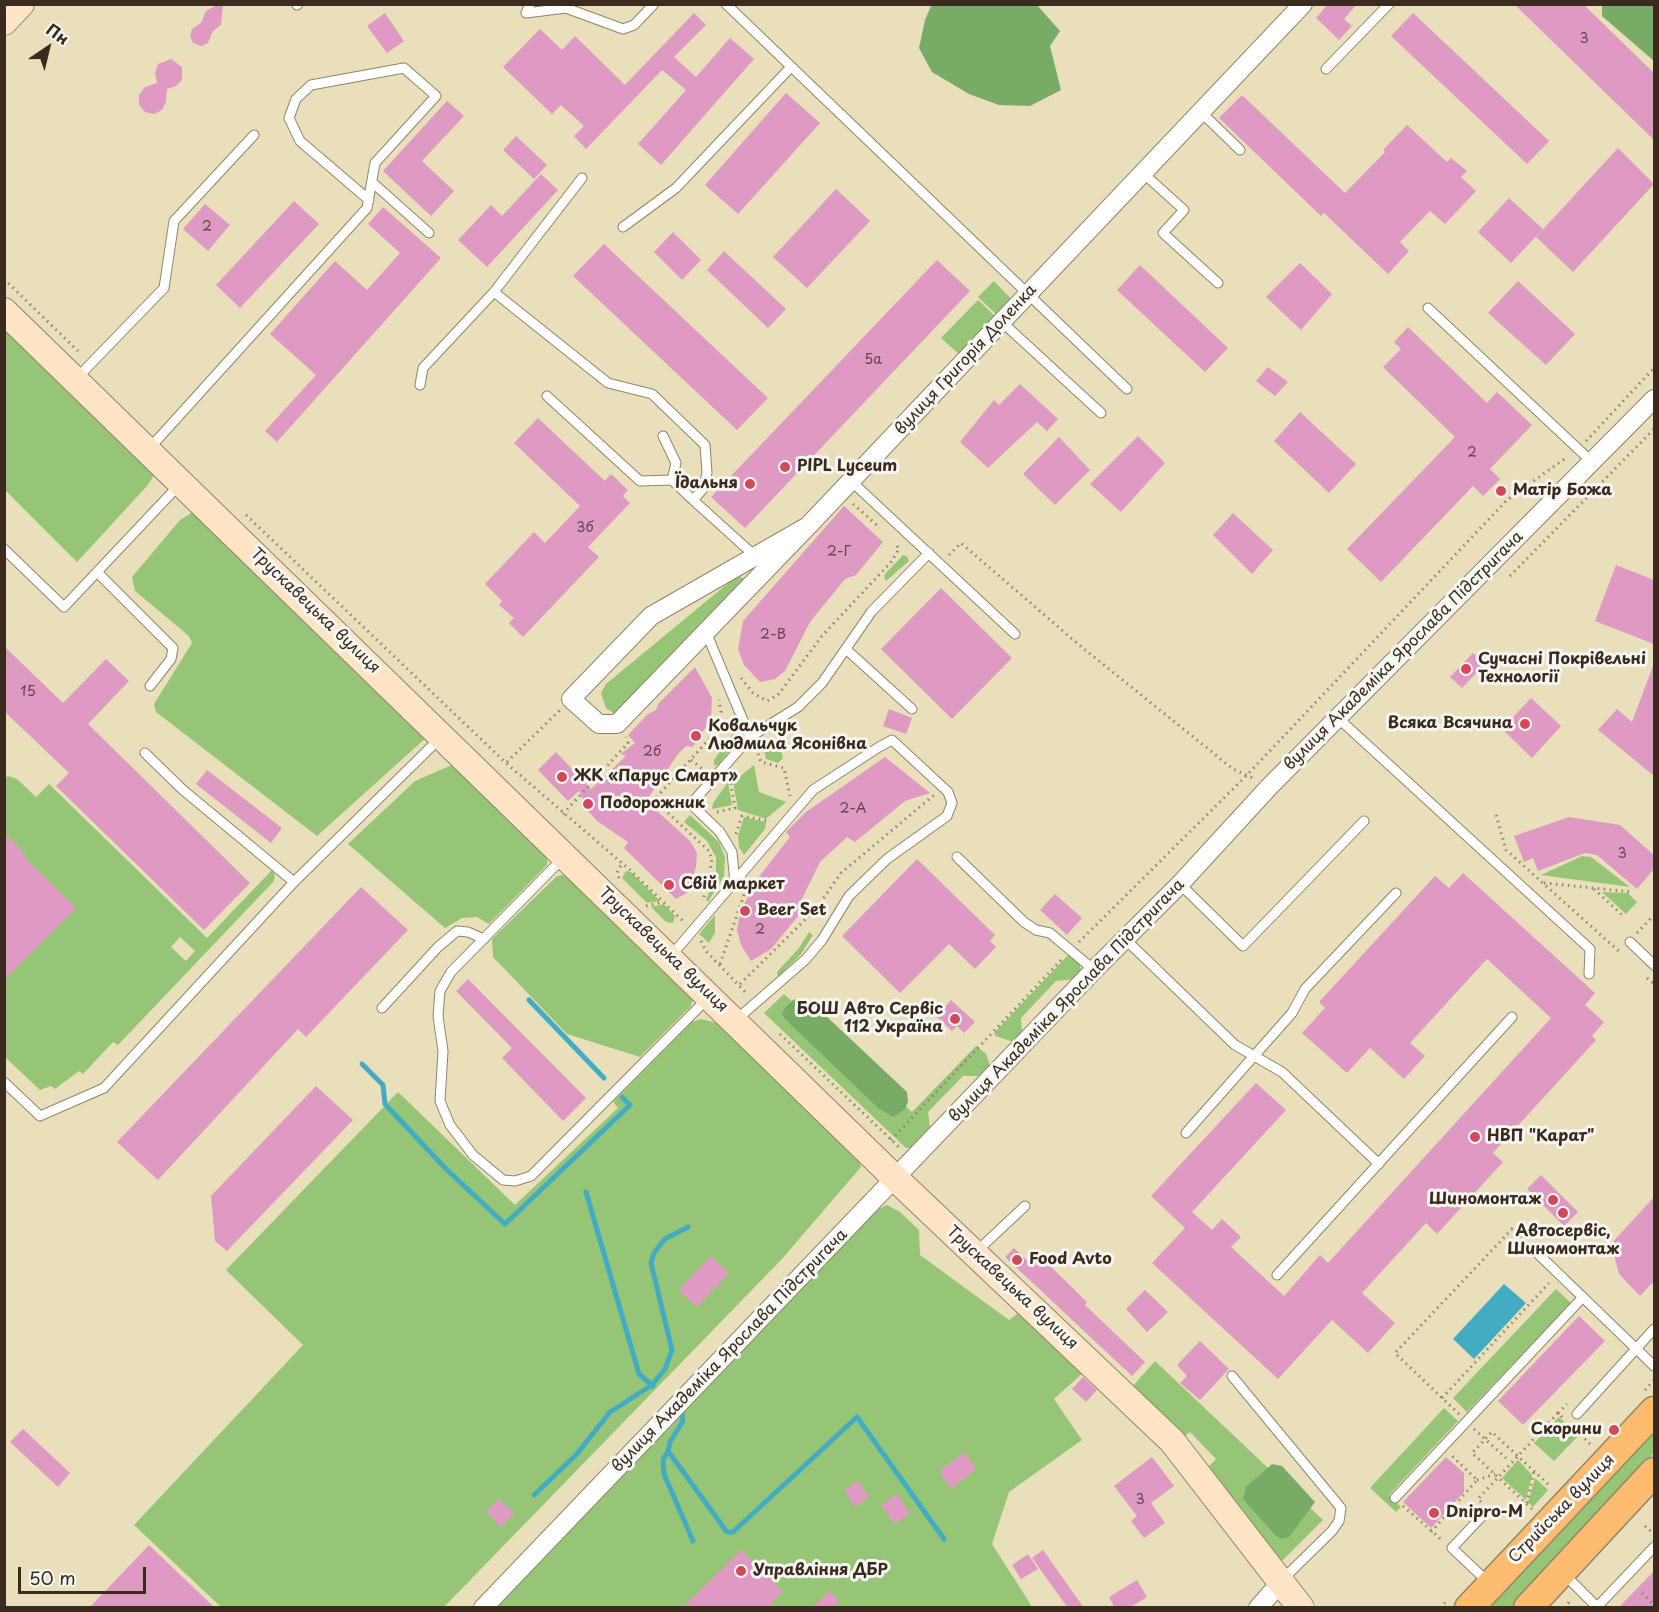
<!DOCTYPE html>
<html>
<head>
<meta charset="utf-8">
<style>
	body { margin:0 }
	#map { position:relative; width:1659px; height:1612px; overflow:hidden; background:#e9dfbb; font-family:"Playpen Sans",sans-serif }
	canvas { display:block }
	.frame { position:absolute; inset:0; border:6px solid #3b2a1e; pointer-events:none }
	.north { position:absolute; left:18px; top:18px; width:60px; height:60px; -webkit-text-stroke:4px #f6f6f2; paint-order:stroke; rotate:35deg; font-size:16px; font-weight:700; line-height:24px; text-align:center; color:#3b2a1e }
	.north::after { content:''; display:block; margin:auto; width:21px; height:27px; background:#3b2a1e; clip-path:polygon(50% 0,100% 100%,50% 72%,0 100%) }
	.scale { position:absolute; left:18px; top:1567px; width:128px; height:27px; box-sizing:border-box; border:3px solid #3b2a1e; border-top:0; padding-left:8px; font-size:18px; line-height:21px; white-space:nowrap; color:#3b2a1e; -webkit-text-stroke:4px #f6f6f2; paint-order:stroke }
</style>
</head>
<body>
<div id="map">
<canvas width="1659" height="1612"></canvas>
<div class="frame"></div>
<div class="north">Пн</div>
<div class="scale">50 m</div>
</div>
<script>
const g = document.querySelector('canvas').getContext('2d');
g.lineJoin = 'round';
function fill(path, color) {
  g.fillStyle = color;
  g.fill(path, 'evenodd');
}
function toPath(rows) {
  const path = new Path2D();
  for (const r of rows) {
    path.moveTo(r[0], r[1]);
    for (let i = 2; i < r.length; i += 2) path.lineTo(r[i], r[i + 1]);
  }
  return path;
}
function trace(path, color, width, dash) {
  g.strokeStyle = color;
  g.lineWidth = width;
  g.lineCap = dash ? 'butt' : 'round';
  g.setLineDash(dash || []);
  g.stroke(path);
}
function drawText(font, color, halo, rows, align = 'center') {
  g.font = font + ' "Playpen Sans",sans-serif';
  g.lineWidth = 6;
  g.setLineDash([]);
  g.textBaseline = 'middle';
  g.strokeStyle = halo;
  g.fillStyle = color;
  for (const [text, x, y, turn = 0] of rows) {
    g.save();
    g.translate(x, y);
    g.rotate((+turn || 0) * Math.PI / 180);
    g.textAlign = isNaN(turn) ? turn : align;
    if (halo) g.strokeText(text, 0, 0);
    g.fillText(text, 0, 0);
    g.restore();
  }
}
const green = toPath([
	[994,281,1014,302,999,317,978,297],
	[978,300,996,317,960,355,941,338],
	[4,327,156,472,147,486,77,562,5,490],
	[196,510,428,736,317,836,156,712,154,704,192,643,189,636,135,591,132,577,180,520],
	[903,555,907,556,909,561,886,581,884,576,886,573],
	[738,575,746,580,616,715,606,708,601,693,606,684],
	[733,733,741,736,718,765,714,765,714,760],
	[778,739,783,758,778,763,766,759,764,750],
	[454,764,548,849,547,865,489,924,477,917,462,918,445,928,348,844,415,781],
	[754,765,759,792,786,802,766,819,738,810,733,782],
	[8,776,17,779,36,797,49,784,207,938,272,870,275,875,274,881,118,1045,113,1042,83,1074,79,1071,55,1089,51,1086,40,1090,5,1057,4,779],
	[180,937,195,951,186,961,171,947],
	[728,782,732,805,712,809,713,803],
	[690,815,719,842,725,857,724,876,708,902,706,900,716,875,716,857,707,841,684,822],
	[744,817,766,822,765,829,744,855,739,847,738,836],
	[1582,856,1591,857,1630,887,1541,875],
	[626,871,631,872,660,901,647,903,622,878],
	[571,874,694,994,691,1006,640,1057,567,1034,493,957,492,939,557,876],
	[1602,892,1628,893,1637,902,1626,914],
	[664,904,675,916,673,923,666,922,651,907],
	[715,915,715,933,709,943,699,934],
	[809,932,813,935,801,954,778,977,777,972,799,948],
	[1070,953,1079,961,1081,971,1076,979,1056,981,1021,1018,1022,1032,1013,1042,996,1036,994,1033],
	[784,994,912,1112,976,1046,986,1054,990,1066,978,1076,963,1076,928,1112,930,1127,910,1148,906,1148,764,1013],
	[701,1019,722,1024,858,1159,861,1167,781,1260,444,1607,221,1607,134,1525,303,1345,226,1270,398,1092,515,1205,618,1108,613,1102,692,1022],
	[887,1205,900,1212,919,1230,920,1255,1009,1320,1021,1311,1086,1370,1054,1399,1082,1440,1009,1492,992,1544,1031,1605,1028,1607,492,1608,875,1211],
	[1556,1289,1571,1303,1467,1412,1453,1398],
	[1155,1361,1323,1520,1281,1562,1206,1469,1216,1459,1190,1432,1179,1441,1132,1387],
	[1444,1408,1458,1421,1389,1495,1401,1507,1396,1512,1370,1488],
	[1559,1417,1578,1436,1554,1461,1534,1443],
	[1654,1429,1654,1453,1511,1607,1487,1608],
	[1518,1460,1532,1475,1526,1500,1502,1478],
	[1535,1478,1548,1490,1533,1507,1528,1502]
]);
const forest = toPath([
	[932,4,1037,5,1060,31,1050,46,1061,90,1030,106,999,105,969,94,932,72,919,48,925,20],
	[1602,5,1654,5,1654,61,1602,16],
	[801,998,809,1000,907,1092,908,1102,905,1109,893,1117,878,1108,785,1019,782,1013,786,1007,793,1000],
	[1272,1464,1282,1466,1315,1502,1289,1537,1281,1539,1275,1535,1243,1499,1246,1487]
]);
const water = toPath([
	[1504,1284,1526,1303,1474,1359,1453,1339]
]);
const stream = toPath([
	[529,1000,604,1078],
	[362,1064,383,1085,385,1104,446,1169,505,1224,630,1105,622,1097],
	[586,1192,639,1374,653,1386],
	[682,1414,683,1421,670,1442,668,1451,727,1532,733,1532,857,1417,944,1539],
	[668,1451,663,1460,664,1474,693,1541],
	[534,1495,576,1455,610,1412,652,1385,665,1369,672,1350,651,1263,654,1253,665,1239,688,1227]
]);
const building = toPath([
	[219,4,223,4,221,25,213,31,208,43,201,46,193,43,190,36,192,29,201,23,206,11],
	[1328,4,1357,4,1344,19,1352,26,1339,40,1316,18],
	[1514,4,1583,4,1654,73,1654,140],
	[385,13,404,41,387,53,367,26],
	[694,13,706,25,674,57,696,77,730,38,754,59,661,165,638,144,686,90,662,70,586,149,574,136,584,126,561,105,552,114,503,67,540,29,562,50,575,36,625,85],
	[1413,13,1549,141,1527,164,1391,36],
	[171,59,182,67,182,80,176,86,167,89,166,102,162,110,154,114,145,112,139,105,139,95,145,87,157,83,155,73,158,64],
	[786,93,820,123,738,214,705,185],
	[1242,95,1345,193,1385,152,1383,150,1407,125,1447,162,1451,158,1467,171,1461,177,1476,191,1445,224,1430,211,1400,242,1409,251,1388,274,1324,213,1321,216,1219,118],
	[447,101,464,116,422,161,454,191,431,216,383,171],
	[516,136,547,165,534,179,503,150],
	[1618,148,1654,184,1573,272,1536,237],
	[541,174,558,190,487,267,458,240,491,205,502,216],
	[836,189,870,221,807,288,773,257],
	[1509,198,1543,229,1511,263,1478,232],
	[294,201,319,224,240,308,216,285],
	[205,204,230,225,208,251,183,229],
	[383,207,441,258,277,442,265,431,316,375,270,334,335,261,367,290,400,253,368,224],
	[673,232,701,260,682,280,654,252],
	[604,244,768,398,737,430,573,276],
	[724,251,786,309,768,328,707,270],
	[937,260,970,291,745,528,711,497],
	[1300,263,1332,294,1301,330,1266,297],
	[1140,265,1228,348,1205,372,1117,290],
	[1518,281,1575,334,1546,365,1488,313],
	[1408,327,1487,403,1497,392,1532,425,1490,469,1500,479,1483,496,1473,486,1381,582,1347,549,1455,437,1383,367,1401,349,1394,342],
	[1268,367,1288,382,1275,396,1256,381],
	[1020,384,1058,419,1047,431,1037,422,988,468,960,442,994,400,999,405],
	[1300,412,1356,464,1329,493,1274,441],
	[538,418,605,481,611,474,628,490,623,496,630,503,588,547,599,557,523,637,509,623,514,618,499,605,502,601,485,584,534,532,545,543,580,506,514,443],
	[1138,436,1165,463,1121,512,1090,484],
	[1059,437,1090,470,1055,505,1023,474],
	[844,506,883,542,856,575,845,579,810,622,785,671,775,679,760,682,744,665,738,649,743,621],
	[1233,513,1273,550,1252,574,1213,535],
	[1616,565,1654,580,1654,644,1595,621],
	[941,588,1012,658,952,719,881,649],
	[4,646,63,703,106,659,129,681,88,724,250,883,204,930,56,786,69,773,4,711],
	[1473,653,1485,664,1462,688,1450,677],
	[1653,666,1654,667,1654,776,1598,730,1617,709,1632,722],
	[695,667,712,698,711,719,695,744,692,747,686,746,678,754,646,801,690,841,697,853,696,867,688,892,676,899,624,848,628,842,597,821,588,811,579,791,568,801,538,770,556,752,591,789,626,756,621,754,635,743,628,735,648,714,656,710,658,704],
	[1531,698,1561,726,1532,758,1502,729],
	[889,709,912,718,906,734,883,726],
	[885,757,930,793,905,801,855,842,847,837,820,862,798,907,799,915,771,949,751,961,741,945,737,930,740,914,754,883,790,837,786,832,806,812],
	[207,770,282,828,271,843,196,784],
	[1569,817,1620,825,1654,855,1654,869,1637,889,1597,855,1585,853,1538,871,1533,858,1524,862,1514,836],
	[4,833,26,855,24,857,76,908,4,980],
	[917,859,995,935,990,941,996,947,975,969,949,944,900,993,842,936],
	[1463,873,1595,993,1585,1005,1604,1022,1592,1036,1596,1040,1493,1153,1503,1162,1437,1234,1426,1223,1362,1293,1395,1323,1368,1353,1332,1320,1278,1379,1152,1263,1185,1228,1151,1196,1256,1083,1286,1110,1192,1212,1212,1230,1222,1219,1241,1237,1231,1247,1284,1296,1320,1255,1328,1263,1551,1018,1487,959,1410,1043,1425,1056,1404,1079,1370,1048,1347,1073,1302,1033,1325,1008,1319,1002,1435,876,1449,888],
	[361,887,408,930,306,1037,298,1029,158,1180,117,1142],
	[1055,894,1082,918,1067,935,1040,910],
	[468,979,586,1098,563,1121,502,1058,512,1048,456,991],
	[951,1000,975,1022,964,1033,957,1026,952,1031,936,1016],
	[316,1086,353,1120,227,1251,215,1241,211,1196],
	[1541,1175,1578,1212,1564,1226,1527,1189],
	[1654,1197,1654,1281,1640,1296,1619,1274,1611,1244],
	[1014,1248,1032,1265,1040,1256,1087,1302,1085,1305,1145,1362,1132,1376,1005,1257],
	[711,1256,729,1273,697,1307,679,1290],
	[1145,1290,1168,1312,1147,1332,1126,1309],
	[1579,1316,1605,1341,1523,1425,1498,1401],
	[1200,1341,1229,1369,1200,1400,1180,1383,1187,1376,1177,1365],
	[1083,1377,1097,1390,1086,1402,1072,1389],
	[23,1429,70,1473,58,1487,10,1442],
	[965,1452,976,1469,951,1489,939,1471],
	[1152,1457,1174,1486,1151,1503,1165,1523,1144,1538,1131,1521,1137,1516,1114,1486],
	[1446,1457,1464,1473,1464,1492,1431,1528,1403,1502],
	[858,1481,869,1497,855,1507,844,1490],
	[897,1494,910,1514,894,1524,881,1505],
	[499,1499,514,1513,501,1527,486,1512],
	[149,1545,215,1608,89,1608],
	[741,1550,783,1592,767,1608,682,1608],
	[1043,1550,1084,1608,1068,1608,1032,1558],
	[1028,1554,1038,1569,1021,1579,1012,1565],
	[1654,1571,1654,1608,1618,1608],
	[1137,1580,1147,1597,1129,1608,1115,1608,1109,1597],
	[830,1591,839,1601,832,1608,811,1608]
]);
const path = toPath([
	[4,279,78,351],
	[1586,441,1654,368],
	[853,504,879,527],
	[246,515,506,763,630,870,685,923],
	[949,555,961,543,1078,644,1233,769,1255,779],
	[1510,576,1654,429],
	[741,678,753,693,767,701,778,695,822,636,891,562,899,549,895,542],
	[756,748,761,762,784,768,790,796],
	[691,760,705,771],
	[507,762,560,710],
	[717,812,735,808,730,779],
	[563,814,628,743,626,737],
	[1496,815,1506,850,1621,953],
	[736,834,742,816,769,821],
	[619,878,617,873,622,863],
	[1544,883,1632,892],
	[1594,889,1622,915],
	[704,897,710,872,712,859,709,851,654,800,712,736,721,712,719,700],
	[646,906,663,902],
	[1637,933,1654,915],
	[701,941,706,951,747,994],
	[1079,942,1247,775,1507,500,1567,457],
	[720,964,745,892],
	[1647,978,1654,984],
	[740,984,816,909,841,873,934,795],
	[780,1034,901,1149],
	[891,1140,1062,959],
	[1645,1390,1654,1380],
	[1442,1398,1549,1283],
	[1558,1413,1567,1404],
	[1459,1414,1395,1353,1512,1229,1525,1241],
	[1572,1426,1591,1445],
	[1474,1429,1506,1458],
	[1477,1480,1495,1474],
	[1481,1502,1478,1499,1558,1413,1565,1420],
	[1527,1503,1534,1471],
	[1403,1506,1443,1541],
	[1532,1509,1472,1453,1492,1432,1551,1487],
	[1645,1526,1654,1534],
	[1431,1532,1477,1480,1451,1455],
	[1642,1593,1654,1605],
	[1440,1608,1448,1600],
	[1564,1608,1571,1600]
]);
const lane = toPath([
	[530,4,526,13,566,8,623,29,634,25,654,4],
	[726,4,1127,389],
	[297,5,298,4],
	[1326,69,1389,4],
	[1201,112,1240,150],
	[1143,173,1184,210,1163,233,1218,283],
	[372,182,429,233],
	[623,227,676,188,790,68],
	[494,292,582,178],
	[1428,308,1591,461],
	[1003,323,1101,413],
	[77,378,164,288,174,221,254,135],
	[420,385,423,368,494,292,608,383,652,394,705,445,707,473,703,489,693,500,672,480,640,481,547,396],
	[663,436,676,463,672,480],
	[148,450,367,208,375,163,436,96,404,68,311,85,296,99,289,118,300,141,369,200],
	[851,481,1015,634],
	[693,500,755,556],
	[4,549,64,607,180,484],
	[97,572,173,648,171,659,150,686],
	[706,632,750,737,691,804,720,832,732,852,735,883],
	[847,650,912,709],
	[1338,718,1590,949,1589,974],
	[750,737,798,707,822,683,872,611,929,553],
	[145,753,183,790,294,882],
	[957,857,1024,922,1036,930,1050,933,1094,970],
	[563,858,451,972,440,991,438,1016,443,1051,440,1101,450,1125,473,1155,503,1180,515,1181,531,1176,708,998],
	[1180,884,1243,946,1364,821],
	[1125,939,1235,1045,1282,1072,1379,1164],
	[1630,942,1654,965],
	[670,957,813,790,879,747,892,740,948,792,952,803,947,816,887,859,849,896,822,940,806,959,736,1020],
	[382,1008,438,947,457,931,468,932,484,939],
	[4,1082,40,1116,104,1088,294,882,439,739],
	[1186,1133,1292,1013,1305,989,1396,893],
	[1534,1250,1654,1366],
	[976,1252,1025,1206],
	[1277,1275,1512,1017],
	[1232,1376,1341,1508,1339,1521,1332,1531,1282,1580],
	[1577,1414,1654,1329],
	[1395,1498,1583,1297],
	[1486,1512,1452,1548,1489,1583],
	[1563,1573,1598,1608],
	[1597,1607,1654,1547]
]);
const street = toPath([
	[808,526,617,724,599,724,571,699,651,616,808,526,1303,4],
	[483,1608,1094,970,1180,884,1270,786,1654,399],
	[1258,1608,1281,1582]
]);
const secondary = toPath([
	[4,22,21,4],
	[4,311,896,1179,1172,1441,1301,1608]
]);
const primary = toPath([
	[1469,1608,1654,1411],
	[1528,1608,1654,1472]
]);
const markers = [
	[785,467,6,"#d1495b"],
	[750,484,6,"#d1495b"],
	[1501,491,6,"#d1495b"],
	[1466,669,6,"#d1495b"],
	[1525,724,6,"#d1495b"],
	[696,736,6,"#d1495b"],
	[562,777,6,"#d1495b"],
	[588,804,6,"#d1495b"],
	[669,885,6,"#d1495b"],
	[745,911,6,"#d1495b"],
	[955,1019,6,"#d1495b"],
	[1475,1137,6,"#d1495b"],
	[1553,1200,6,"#d1495b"],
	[1563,1213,6,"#d1495b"],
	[1017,1260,6,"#d1495b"],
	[1614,1430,6,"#d1495b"],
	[1434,1513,6,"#d1495b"],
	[741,1571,6,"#d1495b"]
];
const numberNames = [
	["3",1584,39],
	["2",207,227],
	["5а",873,360],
	["2",1472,453],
	["3б",585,528],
	["2-Г",839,552],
	["2-В",773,635],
	["15",28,692],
	["2б",652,752],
	["2-А",853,809],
	["3",1622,854],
	["2",760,930],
	["3",1140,1500]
];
const streetNames = [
	["вулиця Григорія Доленка",966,360,-47],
	["Трускавецька вулиця",315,611,44],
	["вулиця Академіка Ярослава Підстригача",1404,651,-45],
	["Трускавецька вулиця",663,950,44],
	["вулиця Академіка Ярослава Підстригача",1067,1001,-46],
	["Трускавецька вулиця",1012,1288,43],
	["вулиця Академіка Ярослава Підстригача",730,1351,-46],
	["Стрийська вулиця",1562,1509,-46]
];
const poiNames = [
	["PIPL Lyceum",797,467],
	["Їдальня",738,484,"right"],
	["Матір Божа",1513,491],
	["Сучасні Покрівельні",1478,660],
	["Технології",1478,678],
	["Всяка Всячина",1513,724,"right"],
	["Ковальчук",708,727],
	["Людмила Ясонівна",708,745],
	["ЖК «Парус Смарт»",574,777],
	["Подорожник",600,804],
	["Свiй маркет",681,885],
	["Beer Set",757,911],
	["БОШ Авто Сервіс",943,1010,"right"],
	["112 Україна",943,1028,"right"],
	["НВП \"Карат\"",1487,1137],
	["Шиномонтаж",1541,1200,"right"],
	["Автосервіс,",1563,1232,"center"],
	["Шиномонтаж",1563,1250,"center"],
	["Food Avto",1029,1260],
	["Скорини",1602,1430,"right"],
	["Dnipro-M",1446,1513],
	["Управління ДБР",753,1571]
];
fill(green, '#96c675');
fill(forest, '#78ab66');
fill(water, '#43acc2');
trace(stream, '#43acc2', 5);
fill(building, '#df9ac3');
trace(lane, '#92846c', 11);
trace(street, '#92846c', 20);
trace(secondary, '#92846c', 28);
trace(primary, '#92846c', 31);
trace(path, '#92846c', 3, [1.5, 4.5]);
trace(lane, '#fff', 9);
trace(street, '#fff', 18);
trace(secondary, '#ffe4c6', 26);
trace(primary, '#febc70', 28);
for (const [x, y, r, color] of markers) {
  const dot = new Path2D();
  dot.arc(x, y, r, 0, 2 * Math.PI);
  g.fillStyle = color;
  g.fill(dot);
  trace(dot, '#f6f6f2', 2);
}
drawText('14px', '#644647', null, numberNames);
drawText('16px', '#3b2a1e', '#f6f6f2', streetNames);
drawText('bold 16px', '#3b2a1e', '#f6f6f2', poiNames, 'left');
</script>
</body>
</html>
